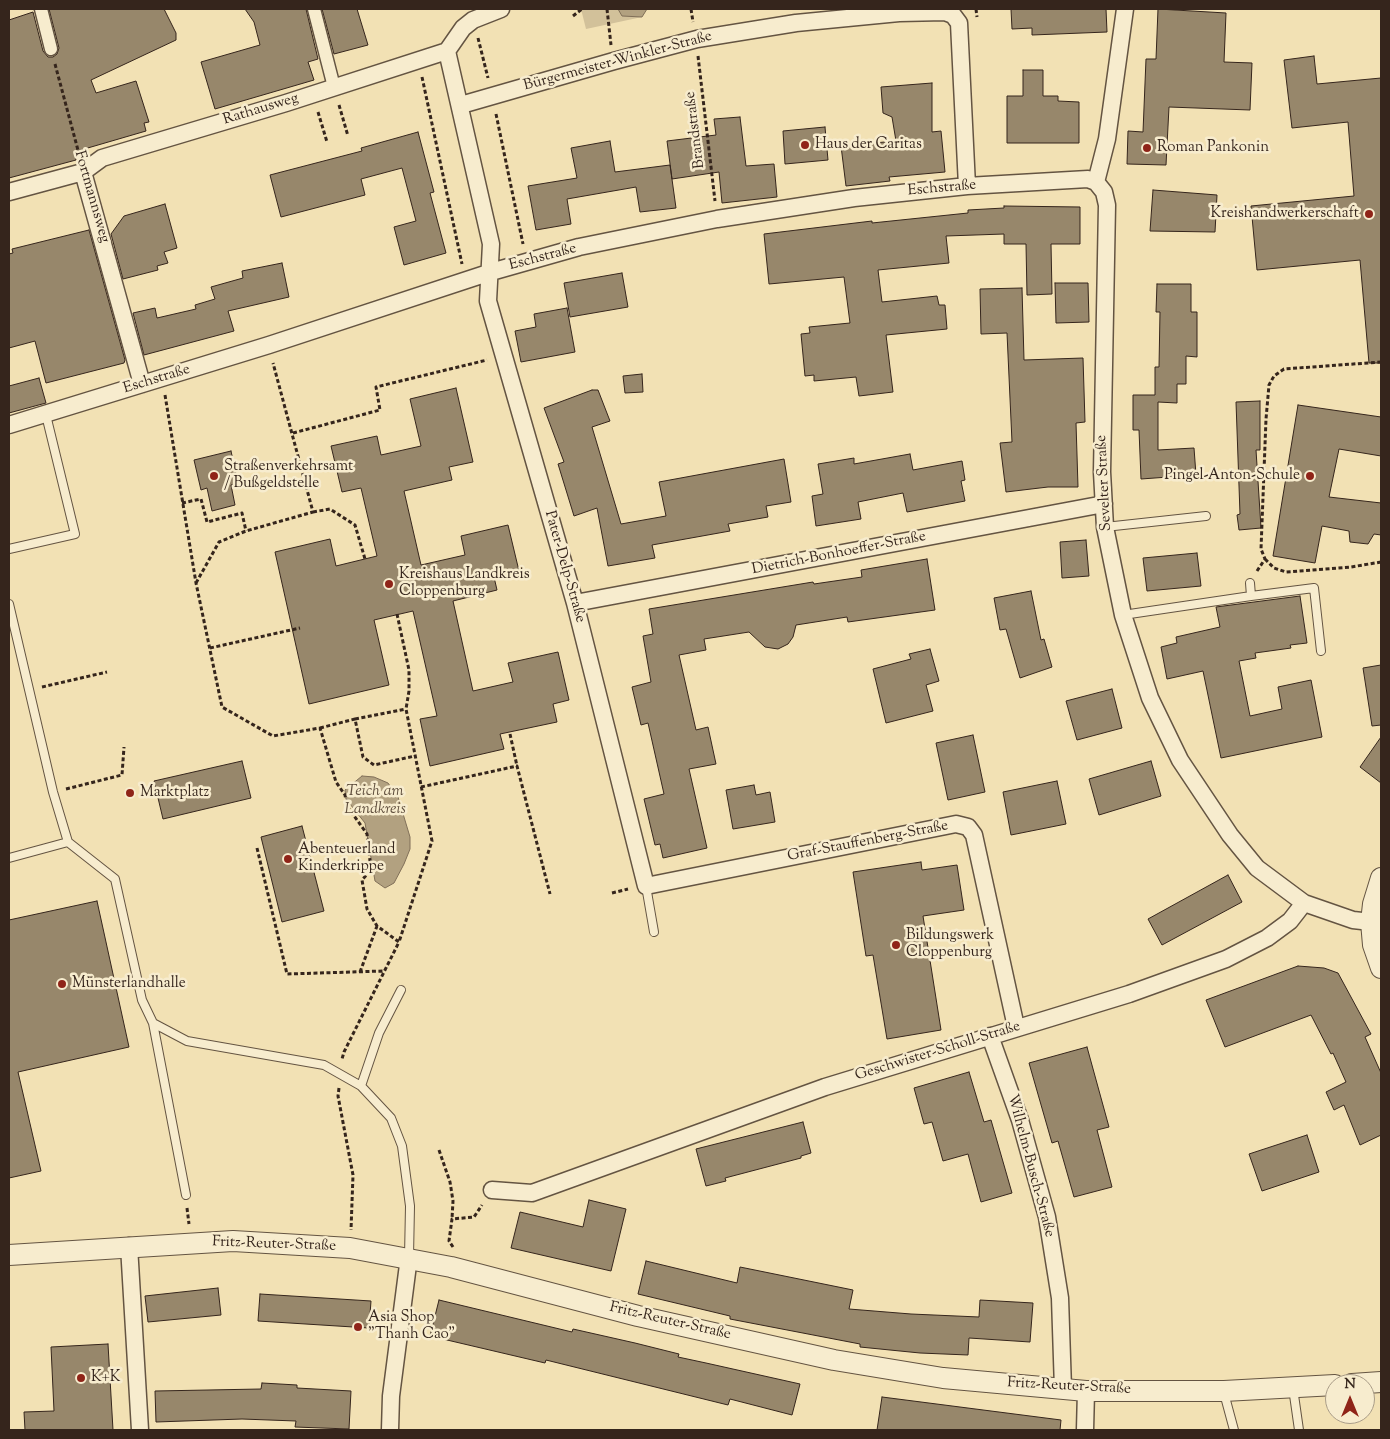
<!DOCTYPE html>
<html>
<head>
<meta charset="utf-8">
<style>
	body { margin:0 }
	#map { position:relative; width:1390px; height:1439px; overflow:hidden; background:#f2e1b4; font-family:"Sorts Mill Goudy",serif }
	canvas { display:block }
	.frame { position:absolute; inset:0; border:10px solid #35251c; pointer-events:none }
	.north { position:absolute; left:1325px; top:1374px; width:50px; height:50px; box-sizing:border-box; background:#f7ecce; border:1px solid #a99c87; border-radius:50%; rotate:0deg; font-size:14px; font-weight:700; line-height:20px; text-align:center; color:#35251c }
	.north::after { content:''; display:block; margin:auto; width:18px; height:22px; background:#8f2418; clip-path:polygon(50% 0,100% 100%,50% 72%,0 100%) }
</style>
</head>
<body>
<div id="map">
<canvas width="1390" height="1439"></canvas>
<div class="frame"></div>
<div class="north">N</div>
</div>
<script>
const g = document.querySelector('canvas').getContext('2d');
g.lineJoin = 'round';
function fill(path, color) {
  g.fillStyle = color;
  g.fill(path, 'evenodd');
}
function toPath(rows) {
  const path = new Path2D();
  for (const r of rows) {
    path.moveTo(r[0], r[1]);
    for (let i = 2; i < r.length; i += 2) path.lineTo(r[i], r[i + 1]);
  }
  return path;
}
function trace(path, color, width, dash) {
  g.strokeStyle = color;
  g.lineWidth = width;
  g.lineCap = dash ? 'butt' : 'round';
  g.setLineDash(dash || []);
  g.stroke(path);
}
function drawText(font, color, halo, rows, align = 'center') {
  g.font = font + ' "Sorts Mill Goudy",serif';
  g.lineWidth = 5;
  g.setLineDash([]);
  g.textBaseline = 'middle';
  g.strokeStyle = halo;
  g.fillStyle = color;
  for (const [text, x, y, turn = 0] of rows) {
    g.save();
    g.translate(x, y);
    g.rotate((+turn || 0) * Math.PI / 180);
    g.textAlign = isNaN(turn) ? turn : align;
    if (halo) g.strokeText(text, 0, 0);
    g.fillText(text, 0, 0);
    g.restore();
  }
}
const green = toPath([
	[581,9,647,9,642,17,586,29]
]);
const water = toPath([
	[618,9,647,9,642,17,622,16,618,9],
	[362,776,374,777,388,783,398,797,410,837,410,849,404,864,394,883,385,888,375,881,365,823,346,799,345,790,362,776]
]);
const building = toPath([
	[49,9,164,9,176,33,176,40,91,80,96,93,136,81,149,122,144,123,146,131,74,152,76,160,9,178,9,20,33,12,43,51,48,57,53,57,57,54,59,48,49,9],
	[245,9,306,9,318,59,308,62,314,80,215,109,201,62,260,45,254,22,245,9],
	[322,9,357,9,368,45,334,54,322,9],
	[1011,9,1106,9,1107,32,1032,35,1032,28,1012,29,1011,9],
	[1158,9,1226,13,1224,62,1252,63,1250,110,1169,107,1166,165,1127,164,1128,131,1143,132,1146,59,1156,59,1158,9],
	[1314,56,1317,84,1381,78,1381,363,1369,363,1360,260,1257,270,1251,206,1354,196,1348,122,1292,128,1284,60,1314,56],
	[1023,70,1043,70,1043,96,1058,96,1058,101,1079,102,1079,143,1007,143,1007,96,1023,96,1023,70],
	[932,83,932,132,941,131,945,172,889,177,890,181,846,186,841,146,896,141,892,117,883,113,881,87,932,83],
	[740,117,746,166,774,164,777,197,722,203,719,172,672,179,667,141,716,135,714,119,740,117],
	[825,127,828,160,785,164,783,131,825,127],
	[418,132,434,192,430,193,446,253,404,265,394,227,416,221,402,168,361,179,365,195,281,217,270,175,362,151,361,148,418,132],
	[610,141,615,172,670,165,676,208,640,212,636,187,567,199,571,224,536,230,528,186,577,178,571,148,610,141],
	[1153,190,1217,195,1215,232,1150,231,1153,190],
	[165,204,177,248,164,252,168,263,157,266,158,270,123,279,111,234,124,216,165,204],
	[1004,206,1080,207,1080,244,1051,244,1052,294,1027,295,1026,244,1004,244,1004,234,946,236,949,263,878,270,882,302,937,296,939,305,945,305,947,329,886,335,893,392,859,396,856,377,814,381,814,375,805,376,801,334,810,333,809,327,850,323,844,277,769,284,764,234,872,221,872,223,968,213,968,210,1004,208,1004,206],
	[89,230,125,360,124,363,46,383,35,341,9,348,9,254,13,253,12,249,89,230],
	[282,263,289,297,228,311,234,331,144,355,133,313,155,308,157,318,196,309,195,305,215,299,211,287,243,278,242,271,282,263],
	[622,273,628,307,570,317,564,283,622,273],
	[1055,283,1088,283,1089,322,1056,323,1055,283],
	[1157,284,1191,284,1191,312,1197,312,1197,357,1186,356,1186,384,1177,384,1177,403,1158,402,1158,450,1194,448,1196,475,1141,479,1139,430,1133,430,1133,395,1155,395,1155,367,1159,367,1160,312,1156,312,1157,284],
	[1022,288,1024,360,1083,358,1085,422,1076,423,1078,487,1048,487,1006,492,1000,443,1012,442,1007,333,981,334,980,289,1022,288],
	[567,308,575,352,521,362,515,331,536,327,534,314,567,308],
	[642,374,643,392,625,393,623,376,642,374],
	[39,378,46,403,9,413,9,386,39,378],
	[456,388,473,462,449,467,452,480,404,491,421,565,465,555,461,536,508,525,519,571,494,577,497,590,453,601,473,691,513,682,508,663,558,652,569,700,553,704,557,722,500,734,504,749,430,766,420,719,437,716,413,611,374,620,389,685,309,704,275,552,330,539,336,566,377,556,361,488,342,492,331,446,377,436,381,455,421,446,410,399,456,388],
	[592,390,598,390,610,421,592,427,621,524,666,516,659,482,784,459,791,502,766,506,768,517,728,524,730,531,652,545,655,558,608,566,597,508,574,516,558,464,564,462,544,408,592,390],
	[1260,401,1260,450,1256,450,1261,528,1239,530,1237,515,1240,514,1236,402,1260,401],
	[1298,405,1381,417,1381,456,1339,449,1329,497,1381,503,1381,535,1374,534,1368,544,1350,542,1349,531,1322,526,1315,563,1273,556,1298,405],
	[231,451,238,483,231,485,235,505,212,511,207,488,201,490,194,460,231,451],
	[910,454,913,470,962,461,965,480,961,481,965,501,907,512,903,493,858,502,861,519,816,526,812,496,823,494,818,464,854,458,854,464,910,454],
	[1086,540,1089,576,1062,578,1060,542,1086,540],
	[1197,553,1201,586,1147,591,1143,558,1197,553],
	[927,559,935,610,848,622,847,617,796,625,793,637,788,644,778,649,765,647,749,632,704,639,706,650,679,655,696,730,708,727,716,764,689,769,707,848,663,858,660,844,655,845,644,799,664,794,648,723,641,725,632,687,651,682,643,636,653,634,649,609,813,582,814,584,862,577,861,570,927,559],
	[1031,591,1041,640,1044,639,1052,667,1020,678,1006,629,1000,630,994,598,1031,591],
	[1300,596,1307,643,1290,645,1291,648,1255,653,1256,658,1239,661,1250,716,1282,709,1278,687,1311,680,1322,737,1221,758,1203,671,1167,679,1161,647,1177,643,1176,637,1220,627,1216,607,1300,596],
	[930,649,939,681,926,685,933,711,886,723,873,669,911,659,909,654,930,649],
	[1381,665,1381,725,1372,726,1363,668,1381,665],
	[1112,689,1122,728,1077,740,1066,701,1112,689],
	[973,735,985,792,948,800,936,743,973,735],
	[1381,737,1381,783,1360,767,1381,737],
	[242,761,251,798,163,819,154,781,242,761],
	[1151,761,1161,796,1099,815,1089,779,1151,761],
	[1057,781,1066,824,1011,835,1003,792,1057,781],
	[754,785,756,795,770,792,775,822,733,829,726,790,754,785],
	[302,826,324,911,282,922,261,837,302,826],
	[921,862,922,870,957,865,964,910,923,916,941,1030,887,1039,873,955,866,956,853,872,921,862],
	[1228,875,1242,902,1162,945,1148,919,1228,875],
	[97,901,129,1047,18,1072,41,1171,9,1178,9,920,97,901],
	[1298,966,1324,968,1338,973,1371,1034,1365,1037,1381,1073,1381,1135,1360,1145,1344,1105,1334,1110,1326,1092,1346,1082,1333,1053,1331,1054,1311,1015,1225,1047,1206,1000,1298,966],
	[1087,1047,1109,1127,1097,1130,1112,1187,1074,1197,1058,1141,1052,1143,1029,1063,1087,1047],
	[969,1072,984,1122,991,1120,1012,1193,981,1202,968,1154,943,1161,932,1122,924,1124,914,1088,969,1072],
	[803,1122,811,1153,801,1156,801,1158,725,1178,726,1181,706,1186,696,1149,803,1122],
	[1307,1135,1319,1172,1262,1191,1249,1154,1307,1135],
	[589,1200,626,1209,611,1271,511,1248,520,1212,583,1227,589,1200],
	[646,1261,737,1283,740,1267,853,1290,849,1309,911,1314,979,1317,980,1300,1033,1303,1030,1342,969,1338,968,1355,920,1353,860,1347,860,1344,730,1319,730,1316,638,1294,646,1261],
	[218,1288,221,1315,148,1322,145,1296,218,1288],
	[260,1294,371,1301,369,1328,258,1321,260,1294],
	[439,1300,572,1332,573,1329,635,1343,679,1354,678,1357,706,1363,800,1384,792,1415,730,1399,728,1405,546,1360,545,1363,430,1336,439,1300],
	[108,1344,113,1430,25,1430,24,1412,54,1411,51,1347,108,1344],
	[262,1383,297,1385,297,1388,351,1391,349,1429,295,1427,296,1421,242,1419,156,1422,155,1391,261,1389,262,1383],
	[882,1397,1061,1420,1060,1430,877,1430,882,1397]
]);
const path = toPath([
	[607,9,611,45],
	[691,9,693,22],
	[976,9,977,17],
	[573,16,582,9],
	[478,38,488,78],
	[698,56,715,201],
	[55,64,79,154],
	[422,77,462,264],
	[339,105,348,136],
	[318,112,327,142],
	[496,114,523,244],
	[165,395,196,583,222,707,273,736,320,728,336,782,345,795,347,806,367,834,371,870,362,880,367,909,377,926,399,942,344,1052,342,1059],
	[293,433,380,410,376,387,487,360],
	[182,503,201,499,207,522,242,513,246,531],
	[313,512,330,509,355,525,365,559],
	[1265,559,1274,568,1286,572,1351,567,1381,562],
	[1257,571,1265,559,1261,549,1266,419,1269,385,1274,376,1284,369,1381,362],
	[196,583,219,542,246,531,313,512,273,363],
	[397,614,409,670,409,691,406,709,432,841,399,942],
	[210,648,300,628],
	[42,687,107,672],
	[355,719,406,709],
	[320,728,355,719,363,757,374,765,415,756],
	[510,734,517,766],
	[421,787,517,766,550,894],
	[66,789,122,775,124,747],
	[257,848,287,974,384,971],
	[612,893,628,889],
	[360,972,377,926],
	[339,1088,338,1096,353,1175,351,1230],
	[439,1150,450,1182,453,1201,452,1219],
	[187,1208,189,1224],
	[453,1247,449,1241,452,1219,474,1217,482,1205]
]);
const service = toPath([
	[1105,527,1206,516],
	[9,549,75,534,46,415],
	[1251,596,1314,588,1321,651],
	[9,604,53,792,68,842,115,879,142,1000,153,1023,187,1041,324,1065,361,1086],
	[1123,615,1251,596,1250,583],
	[9,858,68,842],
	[646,886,654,932],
	[401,990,379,1033,361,1086,391,1118,402,1146,410,1206,409,1257],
	[153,1023,186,1195],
	[1293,1388,1299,1430],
	[1224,1393,1234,1430]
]);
const pedestrian = toPath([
	[41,9,51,49],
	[314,9,334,87]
]);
const minor = toPath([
	[447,51,491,244,488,301,575,603,646,886,956,824,968,827,974,835,1016,1027],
	[461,105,614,61,697,39,796,23,899,13,945,12,953,15,959,23,967,186],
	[83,172,142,384],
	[1096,182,1107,139,1125,9],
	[9,192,83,172,102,158,286,103,447,51,463,28,473,20,501,9],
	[9,425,269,345,491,272,579,247,717,219,854,198,967,186,1088,179,1096,182,1104,192,1107,205,1102,472,1105,527,1123,615,1150,698,1180,760,1230,835,1257,868,1304,903,1353,920,1371,922],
	[575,603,1104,504],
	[990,1036,1020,1120,1047,1217,1060,1298,1063,1389],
	[492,1190,532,1193,825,1087,1129,994,1226,959,1267,938,1290,921,1304,903],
	[129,1246,140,1430],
	[390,1430,391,1396,409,1257],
	[1085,1430,1086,1391]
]);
const tertiary = toPath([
	[1381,878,1373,904,1371,922,1373,945,1381,968],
	[9,1255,233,1241,350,1248,451,1267,638,1316,834,1360,943,1378,1086,1391,1224,1391,1335,1385],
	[1352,1384,1381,1382]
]);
const markers = [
	[805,145,5,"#8f2418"],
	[1147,148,5,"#8f2418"],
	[1369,214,5,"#8f2418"],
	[214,476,5,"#8f2418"],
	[1310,476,5,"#8f2418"],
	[389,584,5,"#8f2418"],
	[130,793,5,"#8f2418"],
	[288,859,5,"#8f2418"],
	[896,945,5,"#8f2418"],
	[62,984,5,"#8f2418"],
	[358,1327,5,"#8f2418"],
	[81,1378,5,"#8f2418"]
];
const streetNames = [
	["Bürgermeister-Winkler-Straße",618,62,-15],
	["Rathausweg",261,110,-17],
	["Brandstraße",696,130,-97],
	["Eschstraße",942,189,-5],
	["Fortmannsweg",91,197,74],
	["Eschstraße",543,258,-15],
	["Eschstraße",157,380,-17],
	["Sevelter Straße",1105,483,-93],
	["Dietrich-Bonhoeffer-Straße",839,554,-11],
	["Pater-Delp-Straße",564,567,74],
	["Graf-Stauffenberg-Straße",868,842,-11],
	["Geschwister-Scholl-Straße",938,1052,-17],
	["Wilhelm-Busch-Straße",1030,1166,75],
	["Fritz-Reuter-Straße",274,1245,2],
	["Fritz-Reuter-Straße",670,1322,13],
	["Fritz-Reuter-Straße",1069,1387,3]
];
const poiNames = [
	["Haus der Caritas",815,145],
	["Roman Pankonin",1157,148],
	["Kreishandwerkerschaft",1359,214,"right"],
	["Straßenverkehrsamt",224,467],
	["/ Bußgeldstelle",224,484],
	["Pingel-Anton-Schule",1300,476,"right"],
	["Kreishaus Landkreis",399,575],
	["Cloppenburg",399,592],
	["Marktplatz",140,793],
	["Abenteuerland",298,850],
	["Kinderkrippe",298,867],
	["Bildungswerk",906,936],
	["Cloppenburg",906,953],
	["Münsterlandhalle",72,984],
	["Asia Shop",368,1318],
	["\"Thanh Cao\"",368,1335],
	["K+K",91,1378]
];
const waterNames = [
	["Teich am",375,792],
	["Landkreis",375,810]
];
fill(green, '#d2c19a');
fill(water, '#b2a180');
trace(water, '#806f58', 1);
fill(building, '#97876b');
trace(building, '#35251c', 1);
trace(service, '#645442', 10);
trace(pedestrian, '#645442', 15);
trace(minor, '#645442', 19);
trace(tertiary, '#645442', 22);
trace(path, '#35251c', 3, [4, 2.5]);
trace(service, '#f7ecce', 8);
trace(pedestrian, '#f7ecce', 12);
trace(minor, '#f7ecce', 16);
trace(tertiary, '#f7ecce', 20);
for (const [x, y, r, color] of markers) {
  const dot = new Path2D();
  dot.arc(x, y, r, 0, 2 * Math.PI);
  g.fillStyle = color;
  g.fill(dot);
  trace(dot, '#f7ecce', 2);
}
drawText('15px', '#35251c', '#f7ecce', streetNames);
drawText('15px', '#35251c', '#f7ecce', poiNames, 'left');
drawText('italic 16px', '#61503f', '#f7ecce', waterNames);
</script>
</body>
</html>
